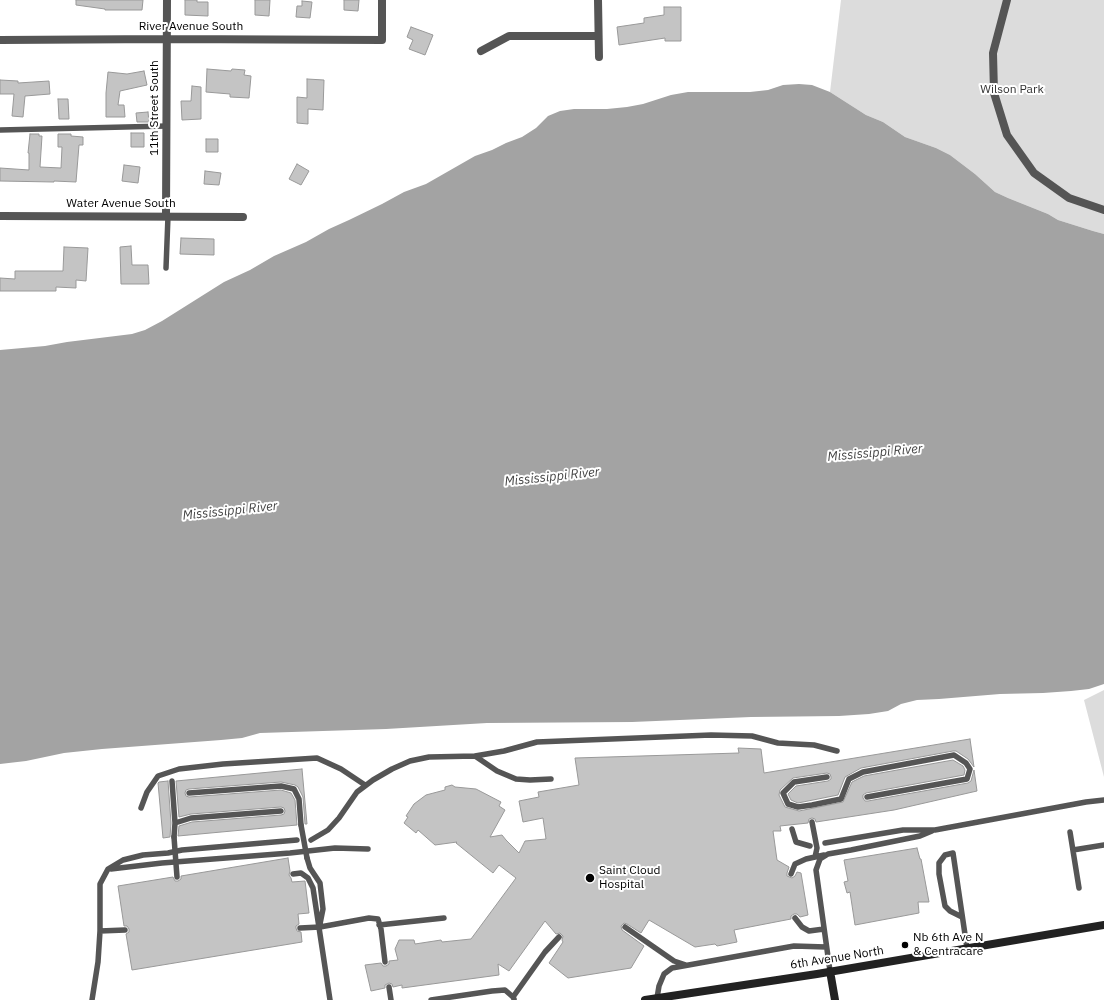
<!DOCTYPE html>
<html>
<head>
<meta charset="utf-8">
<style>
	body { margin:0 }
	canvas { display:block; background:#fff }
</style>
</head>
<body>
<canvas width="1104" height="1000"></canvas>
<script>
const g = document.querySelector('canvas').getContext('2d');
g.lineJoin = 'round';
function fill(path, color) {
  g.fillStyle = color;
  g.fill(path, 'evenodd');
}
function toPath(rows) {
  const path = new Path2D();
  for (const r of rows) {
    path.moveTo(r[0], r[1]);
    for (let i = 2; i < r.length; i += 2) path.lineTo(r[i], r[i + 1]);
  }
  return path;
}
function trace(path, color, width, dash) {
  g.strokeStyle = color;
  g.lineWidth = width;
  g.lineCap = dash ? 'butt' : 'round';
  g.setLineDash(dash || []);
  g.stroke(path);
}
function drawText(font, color, halo, rows, align = 'center') {
  g.font = font + ' "IBM Plex Sans",sans-serif';
  g.lineWidth = 4;
  g.setLineDash([]);
  g.textBaseline = 'middle';
  g.strokeStyle = halo;
  g.fillStyle = color;
  for (const [text, x, y, turn = 0] of rows) {
    g.save();
    g.translate(x, y);
    g.rotate((+turn || 0) * Math.PI / 180);
    g.textAlign = isNaN(turn) ? turn : align;
    if (halo) g.strokeText(text, 0, 0);
    g.fillText(text, 0, 0);
    g.restore();
  }
}
const green = toPath([
	[841,0,1104,0,1104,234,1093,231,1058,220,1048,214,1008,198,995,192,975,174,950,155,936,148,905,137,883,122,866,115,830,92],
	[1104,690,1104,777,1084,700]
]);
const water = toPath([
	[799,84,812,85,830,92,866,115,883,122,905,137,936,148,950,155,975,174,995,192,1008,198,1048,214,1058,220,1093,231,1104,234,1104,684,1089,689,1071,691,1043,693,1000,694,939,699,917,700,901,704,888,711,869,714,839,716,751,717,632,722,487,723,386,729,260,733,242,738,221,740,102,749,64,753,26,761,0,764,0,350,45,346,67,342,132,334,145,330,162,321,224,282,250,270,274,256,306,242,329,229,349,220,382,204,404,192,426,184,475,156,492,150,506,143,522,137,536,128,548,116,560,111,574,109,607,109,627,107,643,104,671,95,688,92,750,92,768,90,783,85]
]);
const building = toPath([
	[76,0,143,0,142,10,105,10,105,9,76,5,76,0],
	[185,0,197,0,197,2,208,2,208,16,185,15,185,0],
	[255,0,270,0,269,16,255,15,255,0],
	[344,0,359,0,358,11,344,10,344,0],
	[302,1,312,2,310,18,296,17,297,6,302,6,302,1],
	[664,7,681,7,681,41,665,41,665,38,619,45,617,27,644,23,644,18,664,15,664,7],
	[411,27,433,35,425,55,409,49,413,40,407,37,411,27],
	[207,69,231,71,232,69,245,70,244,75,251,76,249,98,230,97,230,94,206,92,207,69],
	[144,71,147,85,120,91,118,105,124,105,125,117,106,117,106,93,108,72,127,74,144,71],
	[307,79,324,80,323,110,308,109,308,124,297,123,297,97,307,98,307,79],
	[0,80,18,81,18,83,49,81,50,94,25,96,23,117,12,116,14,94,0,94,0,80],
	[192,86,201,87,201,119,182,120,181,101,191,101,192,86],
	[58,99,68,99,69,119,59,119,58,99],
	[148,112,149,122,137,122,136,113,148,112],
	[131,133,144,133,144,147,131,147,131,133],
	[30,134,39,134,39,136,42,136,40,167,61,168,62,147,58,147,58,134,71,134,71,136,83,137,83,145,79,145,76,182,54,181,54,182,0,181,0,168,29,170,29,153,28,153,30,134],
	[206,139,218,139,218,152,206,152,206,139],
	[297,164,309,171,301,185,289,179,297,164],
	[124,165,140,167,138,183,122,181,124,165],
	[205,171,221,173,219,185,204,184,205,171],
	[181,238,214,239,214,255,180,254,181,238],
	[131,246,132,265,148,265,149,284,121,284,120,247,131,246],
	[64,247,88,248,86,281,76,280,76,288,56,287,56,291,0,291,0,278,15,279,15,271,63,271,64,247],
	[970,739,974,767,968,759,956,751,953,751,861,768,845,777,838,795,798,803,791,800,788,794,796,786,828,781,831,779,831,777,830,774,827,773,793,778,780,790,779,795,785,807,799,811,843,802,852,782,864,776,953,760,963,766,965,770,964,775,866,793,863,795,863,798,865,801,868,801,968,783,971,781,974,770,977,791,894,810,816,822,815,819,812,818,809,819,808,823,780,826,781,831,773,831,777,860,789,867,787,873,787,876,792,878,795,876,797,872,801,873,808,915,800,917,797,914,794,914,791,916,791,919,734,930,737,942,717,946,715,944,695,947,649,920,641,933,627,924,624,923,621,926,622,930,644,946,631,968,568,978,549,963,563,942,562,940,563,936,560,933,556,934,545,921,509,971,498,964,499,975,402,988,402,985,393,987,392,984,389,983,385,985,385,988,371,991,365,965,381,963,383,966,386,966,389,964,389,961,398,960,395,949,399,940,414,940,415,944,441,940,442,942,471,939,516,878,499,865,493,873,456,843,457,842,435,845,418,830,416,833,404,823,408,817,406,816,414,804,426,795,445,790,445,787,452,785,455,787,476,789,501,802,499,806,505,810,490,837,502,835,506,840,519,853,525,841,546,839,543,818,523,822,519,801,539,797,538,792,579,785,575,758,739,753,738,748,761,749,764,773,970,739],
	[302,769,307,824,305,824,303,797,298,787,295,785,281,782,189,789,186,790,185,793,186,796,189,797,281,790,291,793,295,800,297,825,178,836,179,826,192,822,281,815,284,814,285,811,284,808,281,807,191,814,179,817,176,781,302,769],
	[168,781,171,823,170,837,163,838,158,783,159,782,168,781],
	[917,848,920,859,921,859,929,902,918,902,919,913,855,925,850,892,847,893,844,882,848,881,844,860,917,848],
	[288,858,290,871,289,875,291,878,292,882,305,881,309,913,298,914,299,924,296,926,296,928,297,931,301,932,302,942,132,970,126,934,129,932,129,929,127,926,124,926,118,886,173,877,175,881,178,881,181,879,181,876,288,858]
]);
const lane = toPath([
	[0,130,167,126],
	[166,268,168,216],
	[475,756,504,751,537,742,711,735,752,736,778,743,814,745,837,751],
	[827,777,794,782,783,793,788,804,798,807,812,805,841,799,849,779,863,772,954,755,966,763,970,769,967,779,867,797],
	[172,781,175,823],
	[189,793,281,786,294,789,299,799,301,825],
	[141,808,147,792,158,776,179,769,223,764,317,758,341,769,365,785],
	[812,822,817,848,815,857],
	[792,829,796,842,810,846],
	[1070,832,1079,888],
	[174,837,175,823,191,818,281,811],
	[311,840,328,830,339,818,357,792,373,780,392,769,410,761,429,757,475,756,497,771,516,779,530,780,551,779],
	[825,843,903,830,935,830,1086,802,1104,800],
	[1073,850,1104,845],
	[307,858,310,868,320,883,323,909,320,924],
	[111,869,162,863,290,853,335,848,368,849],
	[293,874,301,873,308,878,313,888,330,1000],
	[791,874,795,864,806,859,824,855],
	[962,917,950,911,945,906,939,874,939,863,945,855,953,853,967,948],
	[795,918,802,927,809,931,824,929],
	[379,925,444,918],
	[625,927,674,961,686,965],
	[300,928,320,927,369,918,378,919,381,929,385,962],
	[100,931,125,930],
	[830,971,816,870,820,859,828,854,851,850,920,836,932,831],
	[389,987,391,1000],
	[657,998,659,986,664,974,672,968,794,946,826,947],
	[514,999,513,997,545,952,559,937],
	[92,1000,98,962,100,931,100,884,108,869,123,860,143,855,168,853,182,850,297,840],
	[431,1000,492,991,505,990,513,997]
]);
const street = toPath([
	[598,0,599,57],
	[1007,0,993,53,994,93,1007,135,1034,173,1069,198,1104,210],
	[0,40,167,39,382,40,382,0],
	[481,51,509,36,598,36],
	[0,216,243,217],
	[166,216,167,0]
]);
const secondary = toPath([
	[830,971,835,1000],
	[645,1000,817,974,1104,925]
]);
const laneBridge = toPath([
	[301,825,307,858],
	[174,837,177,877]
]);
const markers = [
	[590,878,5,"#000"],
	[905,945,4,"#000"]
];
const streetNames = [
	["River Avenue South",191,27],
	["11th Street South",155,108,-90],
	["Water Avenue South",121,204],
	["6th Avenue North",837,958,-9]
];
const parkNames = [
	["Wilson Park",1012,90]
];
const poiNames = [
	["Saint Cloud",599,871],
	["Hospital",599,885],
	["Nb 6th Ave N",913,938],
	["& Centracare",913,952]
];
const waterNames = [
	["Mississippi River",875,453,-5],
	["Mississippi River",552,477,-6],
	["Mississippi River",230,511,-6]
];
fill(green, '#dcdcdc');
fill(water, '#a3a3a3');
fill(building, '#c4c4c4');
trace(building, '#999', 1);
trace(lane, '#555', 5.5);
trace(street, '#555', 8);
trace(secondary, '#222', 8);
trace(laneBridge, '#555', 5.5);
for (const [x, y, r, color] of markers) {
  const dot = new Path2D();
  dot.arc(x, y, r, 0, 2 * Math.PI);
  g.fillStyle = color;
  g.fill(dot);
  trace(dot, '#fff', 1.5);
}
drawText('12px', '#000', '#fff', streetNames);
drawText('12px', '#333', '#fff', parkNames);
drawText('12px', '#000', '#fff', poiNames, 'left');
drawText('italic 13px', '#444', '#fff', waterNames);
</script>
</body>
</html>
